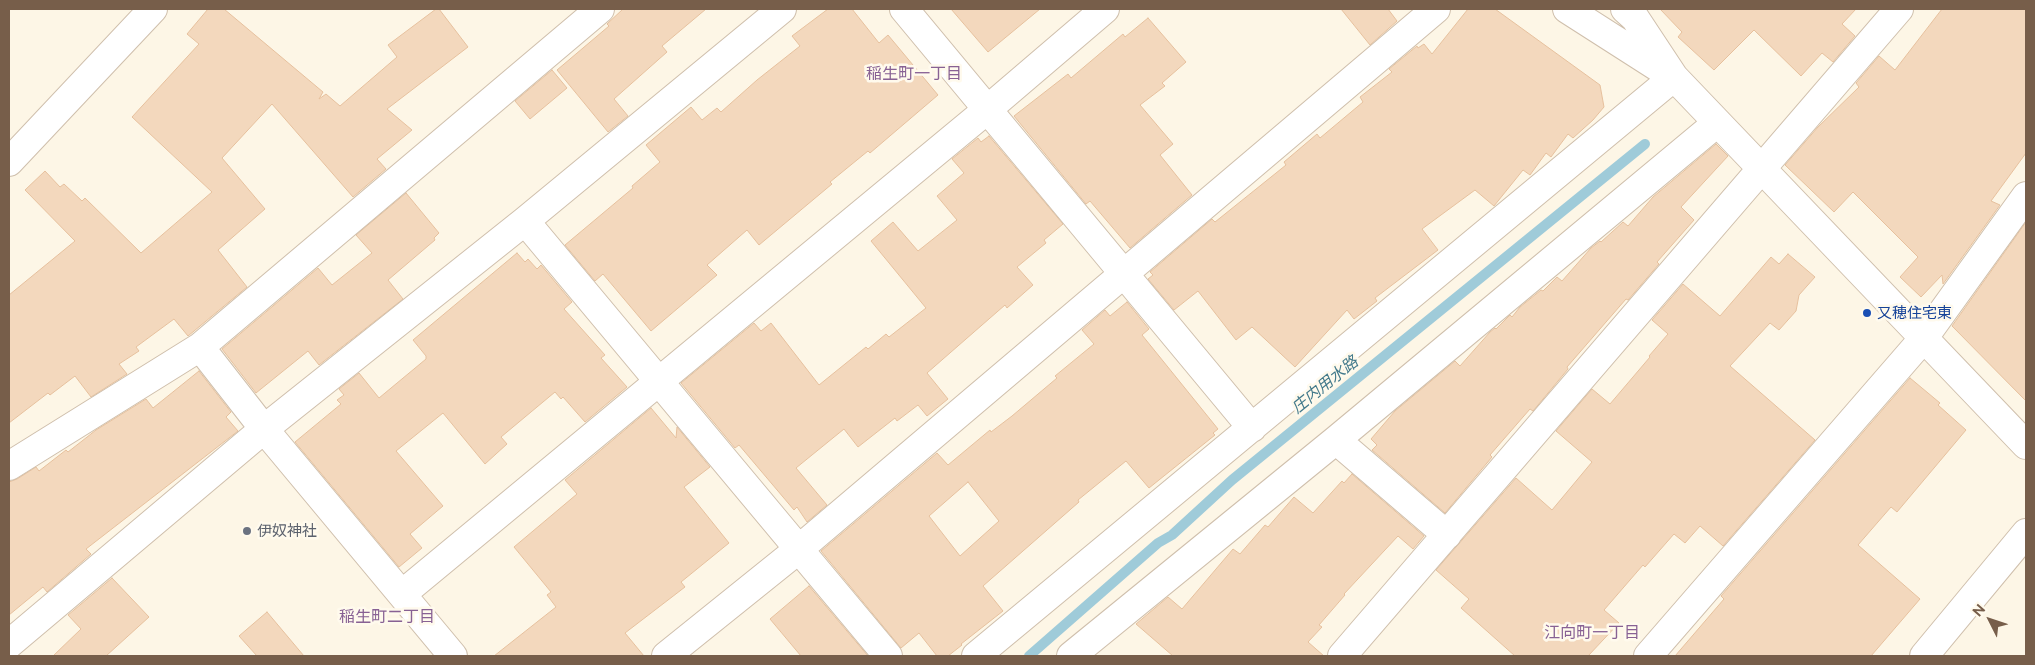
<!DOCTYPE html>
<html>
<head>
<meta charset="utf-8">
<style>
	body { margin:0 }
	#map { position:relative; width:2035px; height:665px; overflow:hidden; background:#fdf6e6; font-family:Raleway,sans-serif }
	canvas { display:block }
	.frame { position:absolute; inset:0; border:10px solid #775e4a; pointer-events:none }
	.north { position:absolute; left:1965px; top:595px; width:50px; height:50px; -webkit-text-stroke:4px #fffaed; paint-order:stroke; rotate:311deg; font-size:14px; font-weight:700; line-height:20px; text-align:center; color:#775e4a }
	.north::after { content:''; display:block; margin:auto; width:18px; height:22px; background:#775e4a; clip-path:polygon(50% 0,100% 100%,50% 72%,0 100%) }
</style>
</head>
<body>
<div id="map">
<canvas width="2035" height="665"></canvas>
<div class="frame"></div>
<div class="north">N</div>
</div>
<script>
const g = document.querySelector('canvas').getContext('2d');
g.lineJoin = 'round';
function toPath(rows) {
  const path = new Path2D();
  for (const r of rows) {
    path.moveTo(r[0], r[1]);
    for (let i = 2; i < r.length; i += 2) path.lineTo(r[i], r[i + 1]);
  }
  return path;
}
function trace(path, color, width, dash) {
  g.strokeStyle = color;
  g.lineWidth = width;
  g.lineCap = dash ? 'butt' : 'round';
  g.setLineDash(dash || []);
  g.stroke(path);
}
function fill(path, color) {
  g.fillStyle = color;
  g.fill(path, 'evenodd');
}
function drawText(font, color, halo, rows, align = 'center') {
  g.font = font + ' Raleway,"Noto Sans JP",sans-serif';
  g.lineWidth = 5;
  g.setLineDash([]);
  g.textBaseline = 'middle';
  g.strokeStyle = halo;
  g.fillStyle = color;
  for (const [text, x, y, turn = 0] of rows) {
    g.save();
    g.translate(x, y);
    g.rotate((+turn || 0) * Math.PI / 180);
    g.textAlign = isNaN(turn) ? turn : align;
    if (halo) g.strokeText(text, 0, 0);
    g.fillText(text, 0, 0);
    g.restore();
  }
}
const stream = toPath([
	[1029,656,1158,543,1172,535,1232,480,1645,144]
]);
const building = toPath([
	[208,9,224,9,323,92,319,99,326,94,340,106,397,57,388,45,436,9,439,9,468,47,387,109,412,130,377,159,386,169,353,197,272,104,222,158,265,209,218,250,247,287,188,336,174,319,136,347,139,351,119,364,127,374,91,397,75,376,50,395,48,393,9,423,9,295,75,241,25,190,45,171,60,187,64,184,82,201,85,198,141,253,212,192,132,117,199,44,187,34,208,9],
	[623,9,706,9,662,46,667,52,614,99,628,116,608,132,557,70,609,26,607,24,623,9],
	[828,9,852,9,879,43,888,35,938,95,870,153,868,151,830,182,832,184,759,245,747,230,707,265,717,275,651,331,603,274,595,281,565,245,633,188,632,186,660,162,646,145,691,107,702,120,717,108,721,112,757,80,800,46,792,36,828,9],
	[951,9,1040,9,988,52,951,9],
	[1341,9,1388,9,1397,21,1370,45,1341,9],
	[1468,9,1495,9,1600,85,1604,107,1593,120,1573,138,1568,134,1551,157,1546,153,1530,175,1523,170,1494,206,1475,190,1422,229,1438,250,1375,298,1377,301,1354,319,1347,310,1295,367,1252,327,1236,340,1198,291,1174,310,1148,279,1153,275,1150,272,1212,219,1215,222,1286,165,1284,162,1317,134,1320,138,1363,102,1360,97,1392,72,1389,69,1417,46,1418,48,1424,44,1432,54,1468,9],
	[1660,9,1856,9,1842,24,1855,36,1833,62,1822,53,1801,76,1754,30,1714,70,1678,37,1682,32,1660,9],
	[1942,9,2026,9,2026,153,1991,201,2000,205,1943,284,1942,275,1921,297,1900,277,1918,257,1853,192,1834,212,1785,165,1818,127,1859,87,1856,83,1879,56,1895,70,1942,9],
	[1148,18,1186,62,1162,83,1165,86,1140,105,1173,144,1160,155,1192,195,1130,248,1090,201,1086,204,1014,116,1068,74,1071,78,1123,34,1125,37,1148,18],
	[552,70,567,88,530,119,515,101,552,70],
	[989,136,1063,224,1044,240,1046,243,1017,267,1033,285,1007,308,1005,305,927,373,948,399,927,416,918,405,897,421,895,418,858,447,844,429,796,468,827,505,807,522,797,507,794,510,739,445,735,448,681,383,754,323,761,331,771,323,819,385,866,347,868,349,886,334,889,337,926,308,871,241,893,222,918,251,957,220,937,196,964,173,952,159,978,138,981,142,989,136],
	[1716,144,1728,156,1681,207,1694,220,1657,262,1659,264,1628,300,1626,299,1567,367,1568,369,1533,411,1530,409,1490,455,1492,457,1445,513,1372,450,1377,445,1371,439,1395,411,1455,361,1460,366,1490,332,1495,328,1496,329,1510,315,1512,317,1520,307,1541,290,1543,291,1557,277,1562,281,1591,248,1600,241,1601,242,1623,222,1628,226,1653,197,1716,144],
	[406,193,439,233,434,238,435,240,388,280,403,299,319,365,308,351,256,393,222,349,318,268,332,285,372,253,356,235,406,193],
	[2026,222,2026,401,1952,326,2026,222],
	[517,253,525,262,528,259,537,269,541,265,572,302,564,309,605,355,601,358,627,387,585,422,563,397,561,399,555,392,501,437,507,444,485,464,443,413,396,451,443,506,410,534,422,548,399,567,295,442,341,404,337,400,344,395,339,389,359,373,379,398,426,359,426,356,413,340,517,253],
	[1788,254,1815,277,1799,295,1796,311,1779,330,1770,323,1730,366,1815,440,1723,546,1700,526,1685,543,1674,534,1645,567,1643,565,1604,610,1619,623,1588,656,1515,656,1461,608,1469,599,1436,570,1516,478,1552,510,1592,462,1556,431,1592,389,1610,404,1650,357,1649,356,1668,334,1652,320,1683,284,1720,316,1771,257,1779,264,1788,254],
	[1127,302,1149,329,1142,335,1218,429,1213,433,1215,435,1149,488,1126,461,1078,500,1079,502,983,586,1003,611,961,644,962,645,948,656,937,656,919,633,901,648,821,551,937,453,948,465,990,430,991,432,1012,416,1057,378,1055,376,1094,344,1082,330,1105,310,1110,316,1127,302],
	[968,482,999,521,960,556,929,516,968,482],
	[199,371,231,412,226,417,238,431,86,549,91,554,47,592,43,587,9,615,9,482,17,479,36,467,39,471,66,450,68,452,96,430,146,399,153,408,199,371],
	[1910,378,1940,403,1938,405,1966,430,1897,512,1891,507,1858,545,1920,599,1871,656,1675,656,1724,599,1721,596,1910,378],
	[651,408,676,438,677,427,710,467,684,487,729,543,681,582,685,587,625,633,644,656,494,656,556,607,547,595,551,592,514,547,577,494,565,480,651,408],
	[1352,474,1424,536,1413,549,1398,536,1344,594,1345,595,1319,625,1322,627,1308,642,1324,656,1173,656,1136,624,1168,597,1182,609,1233,549,1240,554,1265,525,1268,527,1294,497,1313,513,1342,481,1344,483,1352,474],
	[112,578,149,617,106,656,53,656,81,629,68,615,112,578],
	[809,586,868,656,801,656,770,619,809,586],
	[267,612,304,656,257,656,239,636,267,612]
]);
const minor = toPath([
	[904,9,1252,428],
	[1567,9,1667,73],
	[1625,9,1635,18,1674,77,2026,445],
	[9,162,153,9],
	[525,221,888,656],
	[200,347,264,429,453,656],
	[1336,440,1447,535],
	[9,466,200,347,600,9],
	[402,594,988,109,1105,9],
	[9,644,264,429,525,221,782,9],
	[666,656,799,549,1436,9],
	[976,656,1674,77],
	[1071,656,1336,440,1717,123],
	[1342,656,1899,9],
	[1648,656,1923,339,2026,196],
	[1924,656,2026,533]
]);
const markers = [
	[1867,313,5,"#1a4fb4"],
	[247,531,5,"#6b7280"]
];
const transitNames = [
	["又穂住宅東",1877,313]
];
const worshipNames = [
	["伊奴神社",257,531]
];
const neighbourhoodNames = [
	["稲生町一丁目",914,74],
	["稲生町二丁目",387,617],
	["江向町一丁目",1592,633]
];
const waterNames = [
	["庄内用水路",1325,385,-39]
];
trace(stream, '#9fcbd9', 10);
fill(building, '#f3d8bd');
trace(building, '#e6c09d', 1);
trace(minor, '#cfbfac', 30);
trace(minor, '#fff', 28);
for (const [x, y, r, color] of markers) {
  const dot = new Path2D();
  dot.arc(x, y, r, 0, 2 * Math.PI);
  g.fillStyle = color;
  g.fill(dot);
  trace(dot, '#fffaed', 2);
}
drawText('15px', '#164399', '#fffaed', transitNames, 'left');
drawText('15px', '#5b616d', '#fffaed', worshipNames, 'left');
drawText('16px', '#886194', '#fffaed', neighbourhoodNames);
drawText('italic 16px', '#42798b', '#fffaed', waterNames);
</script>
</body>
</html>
